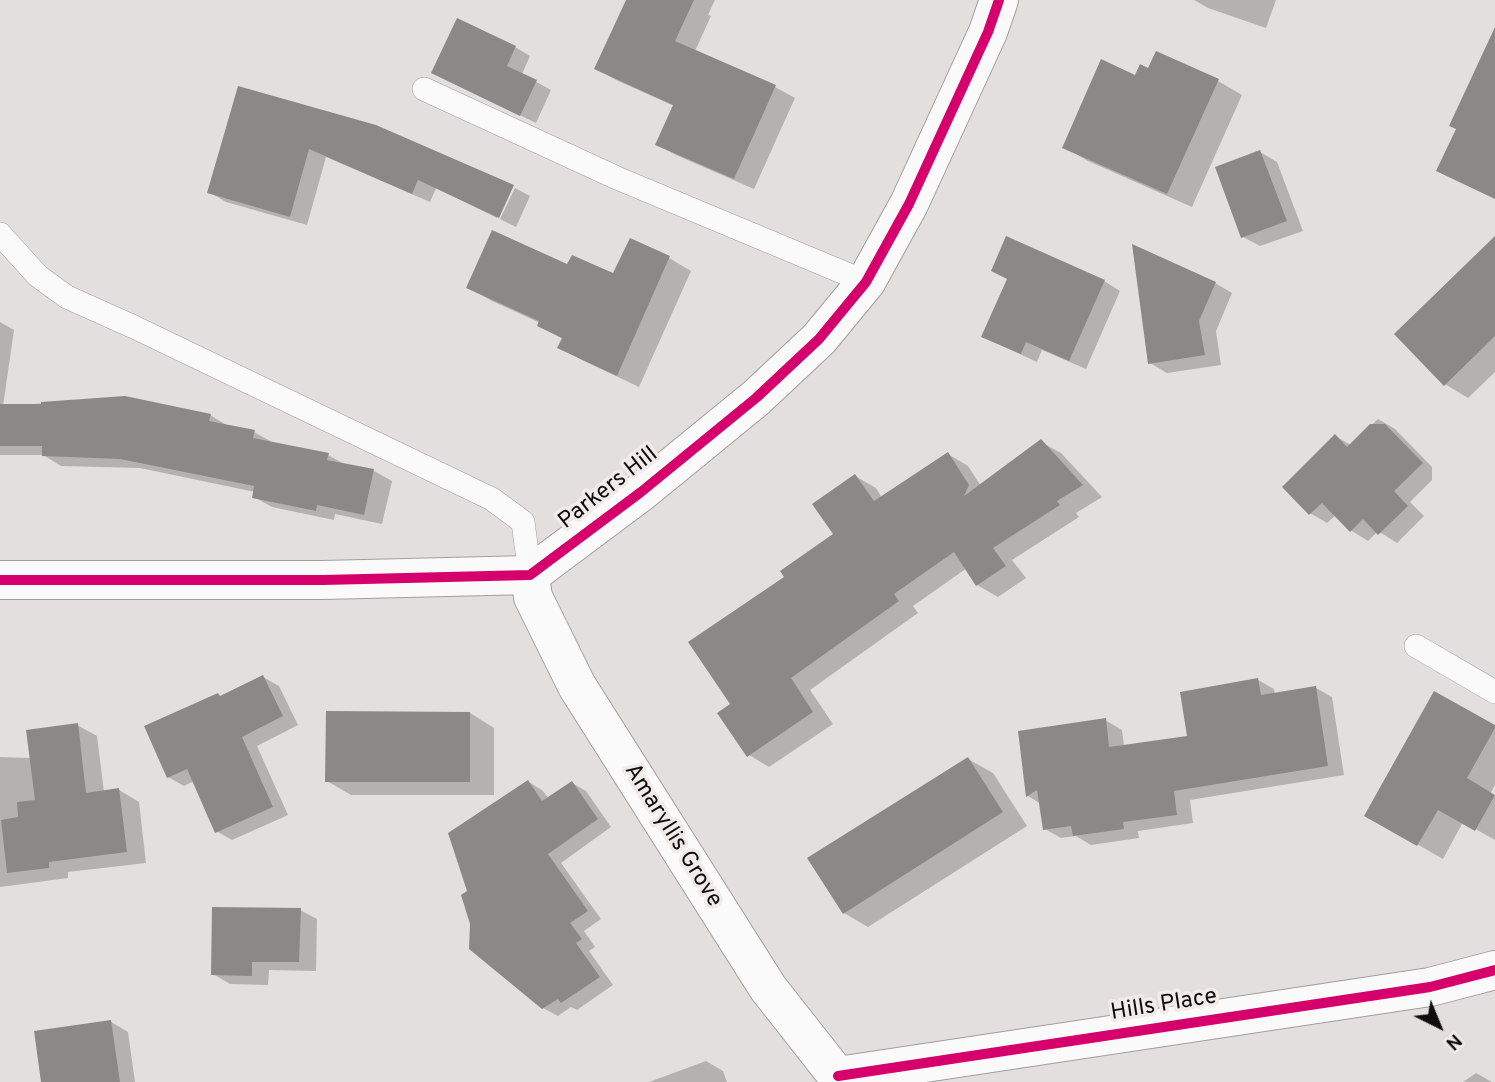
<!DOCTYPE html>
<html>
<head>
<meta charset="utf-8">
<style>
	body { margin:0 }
	#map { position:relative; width:1495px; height:1082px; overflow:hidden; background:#e2dfde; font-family:Overpass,sans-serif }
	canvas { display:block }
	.north { position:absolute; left:1404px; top:991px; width:70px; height:70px; -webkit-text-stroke:5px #f1ebea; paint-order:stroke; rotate:137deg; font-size:19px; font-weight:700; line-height:28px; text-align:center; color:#0e0c0c }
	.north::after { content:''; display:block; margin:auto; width:24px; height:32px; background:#0e0c0c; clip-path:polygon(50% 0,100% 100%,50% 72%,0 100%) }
</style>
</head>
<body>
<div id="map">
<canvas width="1495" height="1082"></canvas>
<div class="north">N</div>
</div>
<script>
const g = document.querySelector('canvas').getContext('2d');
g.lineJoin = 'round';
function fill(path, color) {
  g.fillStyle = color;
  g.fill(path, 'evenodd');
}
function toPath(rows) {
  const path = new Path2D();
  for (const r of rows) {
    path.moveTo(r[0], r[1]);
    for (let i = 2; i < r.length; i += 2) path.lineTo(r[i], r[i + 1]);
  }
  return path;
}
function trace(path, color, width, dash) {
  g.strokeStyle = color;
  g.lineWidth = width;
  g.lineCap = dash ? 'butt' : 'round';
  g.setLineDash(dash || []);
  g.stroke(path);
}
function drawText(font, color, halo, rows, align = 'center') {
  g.font = font + ' Overpass,sans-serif';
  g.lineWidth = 7;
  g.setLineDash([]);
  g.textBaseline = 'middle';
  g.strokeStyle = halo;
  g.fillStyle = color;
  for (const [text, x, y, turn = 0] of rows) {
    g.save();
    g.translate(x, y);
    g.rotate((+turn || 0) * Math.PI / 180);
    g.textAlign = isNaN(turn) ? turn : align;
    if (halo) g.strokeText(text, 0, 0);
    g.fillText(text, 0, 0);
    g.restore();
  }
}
const shadow = toPath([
	[628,0,715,0,708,15,711,16,695,51,775,87,795,98,754,189,676,155,657,144,674,106,616,80,596,69],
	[1194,0,1276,0,1266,28,1208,8],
	[515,47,530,56,522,74,551,90,536,123,433,73],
	[1149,70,1218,81,1242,95,1192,207,1088,161,1064,147,1136,77],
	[239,88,512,186,497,218,436,188,430,202,326,157,307,225,226,202,209,192],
	[1260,152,1277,162,1303,231,1260,246,1243,237],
	[515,188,530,196,516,227,500,219],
	[1495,238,1495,372,1468,398,1445,384],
	[631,240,669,258,691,271,639,387,582,360,560,348,563,339,539,326,540,323,490,300,468,287,614,276],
	[1104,281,1120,291,1086,369,1042,350,1037,362,1000,345,983,336],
	[1215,283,1232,293,1216,331,1221,365,1167,373,1150,363],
	[0,322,14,330,3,406,124,398,210,415,228,426,254,432,272,442,328,455,346,465,374,471,392,481,382,524,335,514,334,520,272,507,254,497,255,492,140,468,61,466,43,455,0,455],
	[1378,419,1395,429,1432,467,1432,480,1410,502,1424,516,1397,543,1378,531,1368,541,1352,531,1336,515,1327,523,1310,513,1335,436,1351,445],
	[1041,442,1061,453,1102,497,1076,513,1079,517,1012,560,1026,578,998,597,977,585,967,568,913,606,918,613,810,690,833,724,769,767,749,755,732,705,787,578,835,535,855,476,876,488,882,498,948,454,968,466,981,486],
	[263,677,279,686,298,725,257,746,288,815,232,840,216,831,194,781,184,786,168,777,222,697],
	[1258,680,1274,689,1275,695,1316,688,1332,697,1344,775,1190,800,1193,823,1138,831,1139,838,1091,845,1076,836,1061,838,1045,829,1041,804,1028,796,1020,732,1105,720,1122,730,1124,746,1189,737],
	[470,713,494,728,494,795,351,795,327,781],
	[77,725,97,736,104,792,119,790,139,802,146,863,68,872,68,878,0,887,0,757,31,758],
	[1495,727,1495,785,1490,794,1495,796,1495,840,1463,822,1443,859,1366,815],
	[968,759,993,773,1027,826,868,927,844,913],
	[529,782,543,791,549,799,572,783,586,791,611,827,561,863,601,919,584,931,595,947,589,951,613,985,577,1010,571,1007,558,1016,543,1008,472,924,469,891],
	[300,910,317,919,316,971,269,970,268,985,230,984,213,974],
	[111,1022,128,1032,135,1082,43,1082],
	[706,1061,723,1071,727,1082,649,1082],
	[1476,1073,1492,1082,1463,1082]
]);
const building = toPath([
	[626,0,694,0,675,41,776,85,734,179,655,145,673,105,594,69],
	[457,18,516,46,507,66,537,80,520,116,431,73],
	[1495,27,1495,199,1436,171,1456,129,1449,126],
	[1156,51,1219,79,1167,194,1062,148,1101,59,1135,75,1140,64,1148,68],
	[238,86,376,125,514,185,499,218,418,180,412,194,309,149,290,217,207,193],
	[1260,150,1287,221,1241,238,1215,167],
	[492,230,567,264,572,255,613,273,630,238,670,256,617,376,557,348,562,338,537,326,539,321,466,288],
	[1006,236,1105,280,1069,361,1026,342,1021,354,981,337,1007,279,991,271],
	[1495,236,1495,336,1444,386,1394,334],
	[1132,244,1216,282,1199,321,1205,355,1148,364],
	[125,396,211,414,209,421,255,430,253,438,329,453,327,460,374,469,364,515,317,505,316,511,252,498,254,486,120,459,42,456,42,446,0,446,0,404,41,404,41,402],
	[1370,424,1385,424,1423,463,1394,491,1408,506,1378,535,1363,519,1350,532,1322,503,1309,515,1282,487,1335,434,1347,447],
	[1041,439,1083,485,1057,501,1060,505,993,548,1006,566,976,586,954,552,894,594,899,601,791,678,813,712,747,757,717,713,730,704,688,642,784,577,780,571,833,534,812,504,855,474,874,501,948,452,969,485,964,496],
	[263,675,283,716,242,737,273,807,215,833,187,769,167,778,144,726,218,693,220,696],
	[1258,678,1261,695,1316,686,1328,766,1174,791,1177,815,1123,822,1124,829,1073,836,1071,826,1043,830,1037,790,1026,797,1018,731,1106,718,1109,747,1187,736,1180,692],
	[1434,691,1495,725,1495,728,1467,778,1495,795,1475,831,1438,810,1417,846,1364,816],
	[326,711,470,712,470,782,325,782],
	[78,723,86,793,119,788,127,852,49,862,49,868,7,873,1,820,18,817,17,802,35,800,26,730],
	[968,757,1003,812,843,914,807,858],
	[528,780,542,801,572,781,598,819,548,854,588,911,570,923,582,939,576,943,600,977,561,1003,558,999,542,1009,469,949,470,924,461,895,467,891,448,833],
	[212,907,301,908,299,962,252,962,252,976,211,975],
	[111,1020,120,1082,41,1082,34,1031]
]);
const service = toPath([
	[424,89,617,178,866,282],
	[0,234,38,276,67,297,134,327,492,499,523,522,530,575],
	[1416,646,1495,692]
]);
const minor = toPath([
	[530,575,533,597,577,686,768,988,842,1082],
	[0,580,323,580,530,575,641,492,756,398,819,339,866,282,909,204,988,32,999,0],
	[838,1076,1430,987,1495,970]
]);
const cycleway = toPath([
	[0,580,323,580,530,575,641,492,756,398,819,339,866,282,909,204,988,32,999,0],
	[838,1076,1430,987,1495,970]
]);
const streetNames = [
	["Parkers Hill",609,489,-38],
	["Amaryllis Grove",672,836,58],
	["Hills Place",1164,1006,-9]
];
fill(shadow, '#0003');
fill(building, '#8b8988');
trace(service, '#a19e9e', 24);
trace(minor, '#a19e9e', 40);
trace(service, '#fbfafa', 23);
trace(minor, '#fbfafa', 38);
trace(cycleway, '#d6006c', 10);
drawText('23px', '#0e0c0c', '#f1ebea', streetNames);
</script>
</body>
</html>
